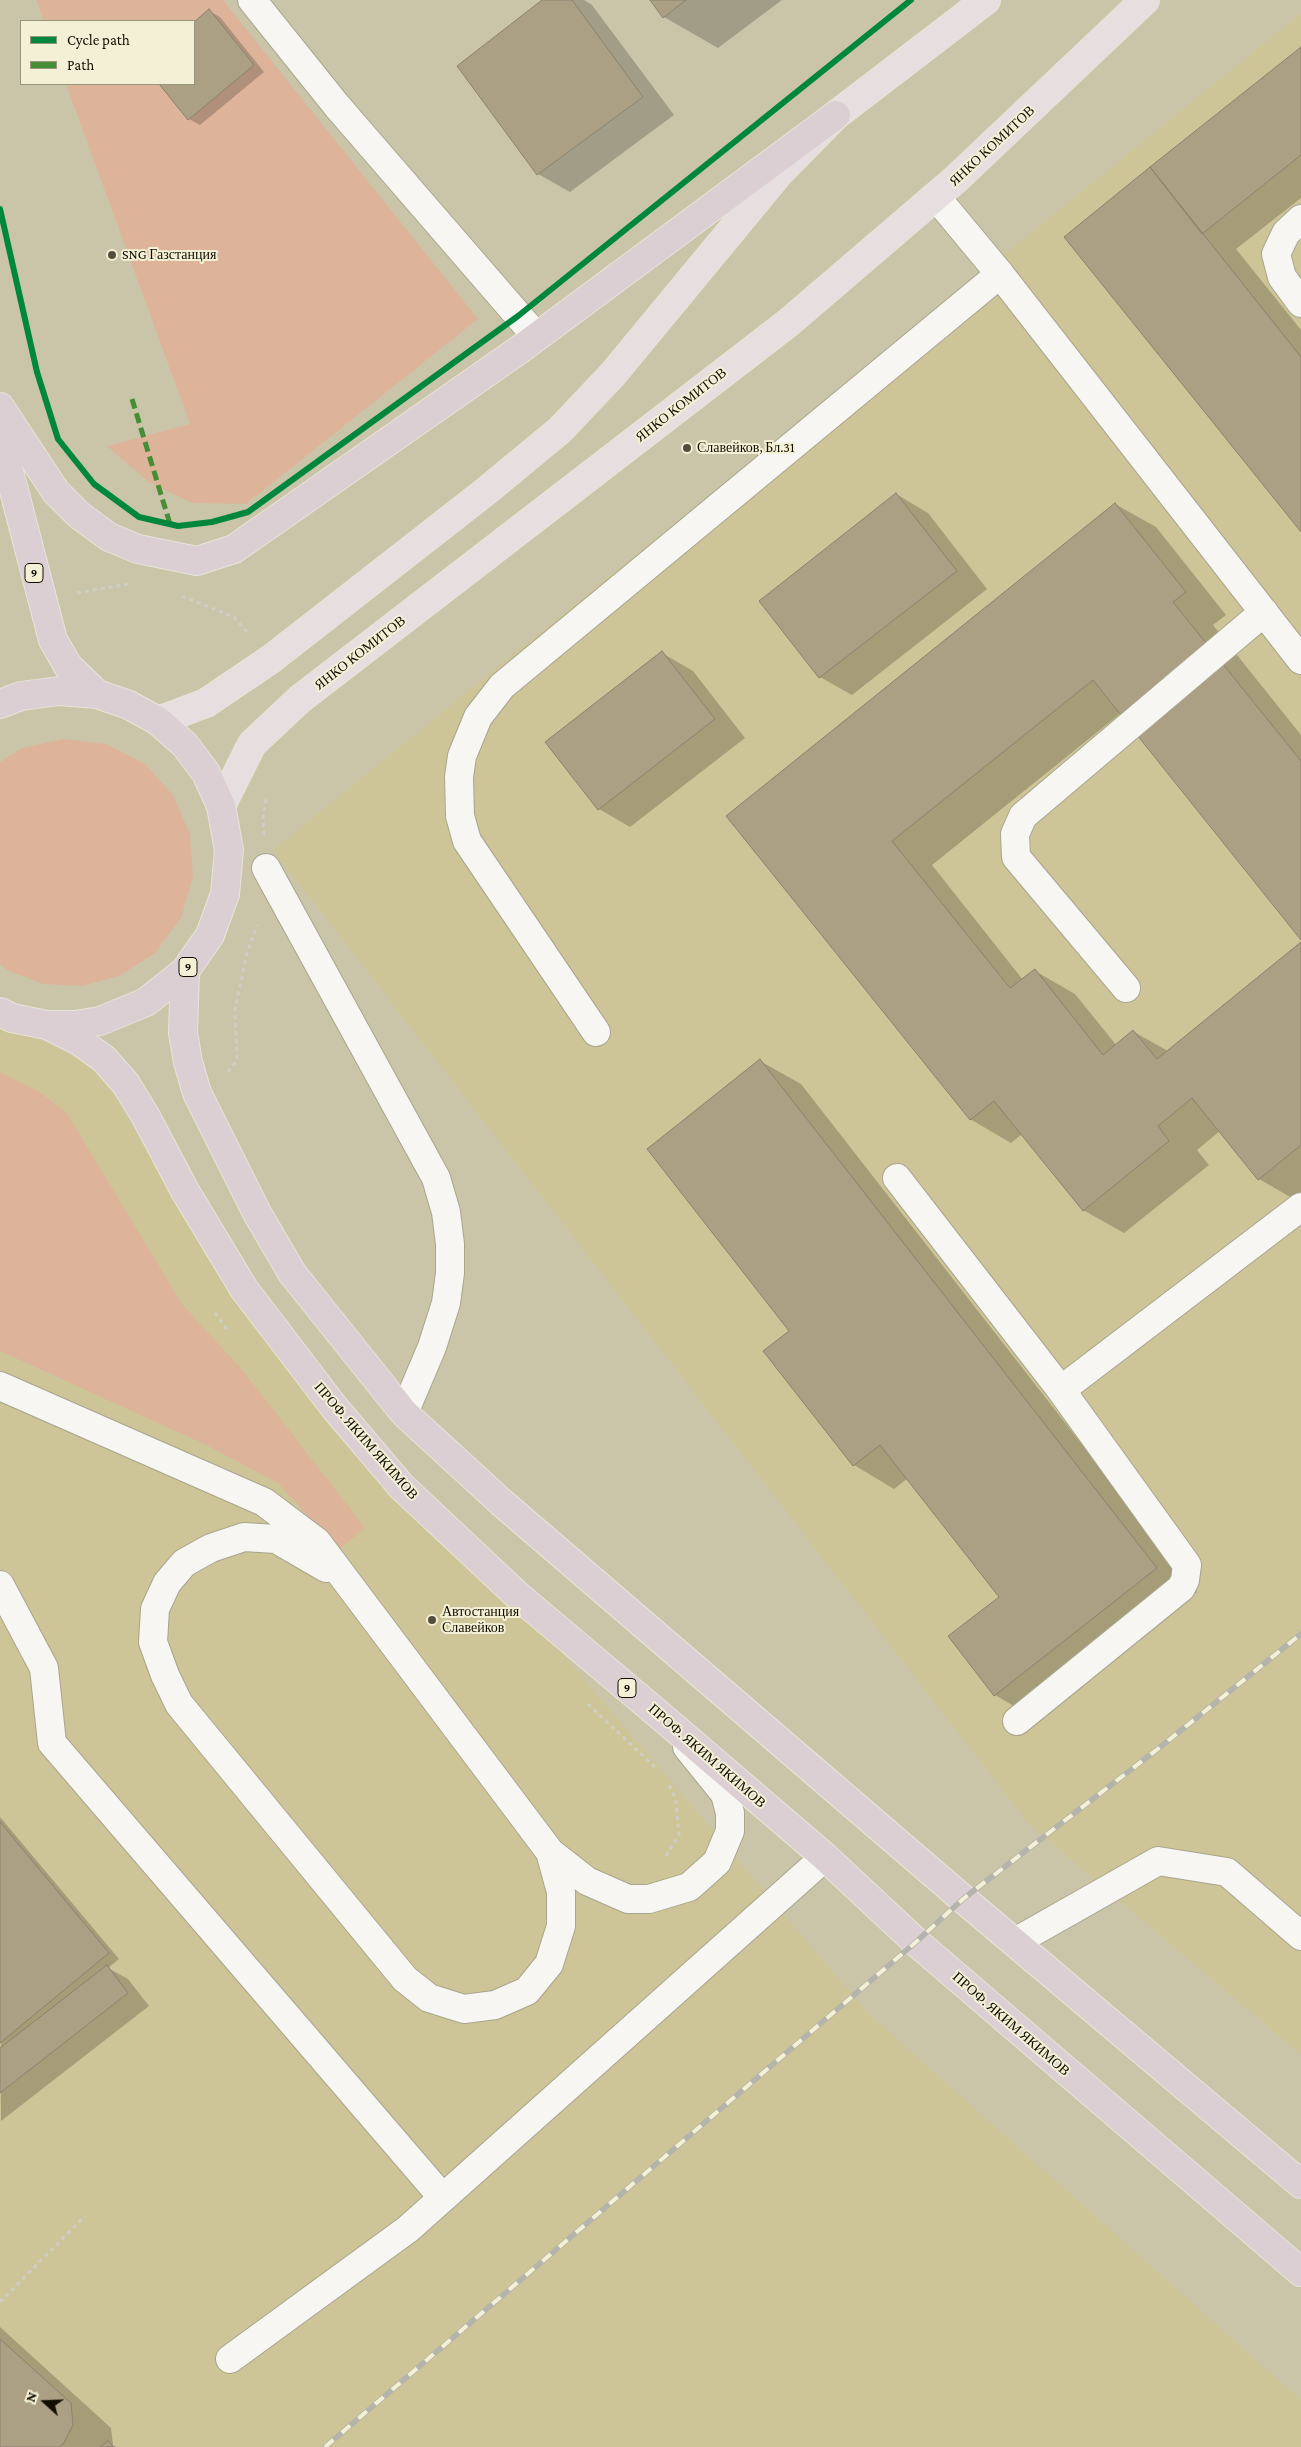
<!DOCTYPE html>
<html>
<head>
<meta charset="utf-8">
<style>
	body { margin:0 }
	#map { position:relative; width:1301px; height:2447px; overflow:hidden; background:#cac5a9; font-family:"Crimson Pro",serif }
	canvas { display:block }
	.legend { position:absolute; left:20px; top:20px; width:175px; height:65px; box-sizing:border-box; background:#f4f0d5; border:1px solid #999680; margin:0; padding:6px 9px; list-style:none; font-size:15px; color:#110e00 }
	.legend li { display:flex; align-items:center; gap:10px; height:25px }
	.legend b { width:25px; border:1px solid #999680 }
	.north { position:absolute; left:20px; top:2377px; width:50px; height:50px; -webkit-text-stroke:4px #f4f0d5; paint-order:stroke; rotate:290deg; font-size:14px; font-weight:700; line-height:20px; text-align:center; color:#110e00 }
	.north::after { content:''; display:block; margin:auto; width:18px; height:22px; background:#110e00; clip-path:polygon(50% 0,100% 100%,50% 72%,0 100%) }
</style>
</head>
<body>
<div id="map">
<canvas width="1301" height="2447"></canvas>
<ul class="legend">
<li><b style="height:6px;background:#00873e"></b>Cycle path</li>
<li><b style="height:6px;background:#468e35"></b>Path</li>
</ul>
<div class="north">N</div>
</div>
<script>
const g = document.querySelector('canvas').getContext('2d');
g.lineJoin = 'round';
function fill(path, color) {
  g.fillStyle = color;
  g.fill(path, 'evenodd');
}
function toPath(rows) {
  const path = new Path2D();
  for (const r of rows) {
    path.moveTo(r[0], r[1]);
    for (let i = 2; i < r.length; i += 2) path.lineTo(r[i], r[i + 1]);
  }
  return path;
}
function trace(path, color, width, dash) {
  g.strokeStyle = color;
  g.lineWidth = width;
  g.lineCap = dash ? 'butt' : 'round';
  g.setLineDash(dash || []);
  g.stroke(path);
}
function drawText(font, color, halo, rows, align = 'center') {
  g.font = font + ' "Crimson Pro",serif';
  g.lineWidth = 4;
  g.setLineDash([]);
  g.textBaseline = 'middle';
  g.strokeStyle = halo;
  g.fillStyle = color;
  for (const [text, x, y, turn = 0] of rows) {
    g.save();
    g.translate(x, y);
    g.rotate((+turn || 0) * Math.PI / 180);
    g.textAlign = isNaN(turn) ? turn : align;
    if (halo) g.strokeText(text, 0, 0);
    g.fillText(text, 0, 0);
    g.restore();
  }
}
const built = toPath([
	[1301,13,1301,2055,1028,1823,273,850],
	[0,1018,98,1069,195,1232,427,1495,869,2014,1301,2400,1301,2447,0,2447]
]);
const green = toPath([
	[36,0,223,0,478,319,246,504,192,503,150,483,107,446,190,424,66,84,194,84,194,21,44,21],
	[64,739,106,744,145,764,173,795,190,834,193,877,181,918,155,953,119,976,82,986,43,984,7,970,0,964,0,762,22,748],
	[0,1072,38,1091,66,1112,182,1304,244,1372,365,1528,338,1550,278,1483,204,1444,0,1351]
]);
const shadow = toPath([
	[544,0,584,0,592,5,674,115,570,192,538,174],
	[651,0,782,0,718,48,664,17],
	[209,11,220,17,264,72,200,125,189,119,161,84,194,84,194,24],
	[1301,49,1301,198,1236,249,1301,330,1301,530,1066,237],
	[896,494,928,513,987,589,852,695,820,677],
	[1115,504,1156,527,1226,615,1213,625,1301,735,1301,938,1121,713,932,865,1023,980,1035,971,1075,994,1117,1046,1134,1032,1168,1051,1301,943,1301,1201,1299,1202,1259,1179,1220,1131,1197,1150,1209,1165,1124,1233,1083,1210,1022,1134,1011,1143,970,1119,728,816],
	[662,653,693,671,745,738,630,827,599,809],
	[760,1061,801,1084,1197,1592,1036,1719,995,1695,950,1636,1000,1597,908,1478,894,1489,854,1465],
	[0,1817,119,1959,108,1968,128,1979,149,2006,1,2121],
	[0,2327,111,2428,113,2445,116,2447,0,2447]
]);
const building = toPath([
	[542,0,572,0,643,97,537,175,457,66,542,0],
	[650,0,686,0,663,18,650,0],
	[209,9,254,65,188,120,159,84,194,84,194,22,209,9],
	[1301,47,1301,155,1202,234,1150,167,1301,47],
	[1150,167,1301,357,1301,532,1064,237,1150,167],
	[896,493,957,571,819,678,759,601,896,493],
	[1115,503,1186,592,1173,602,1301,761,1301,940,1093,680,892,841,1010,988,1035,969,1103,1055,1133,1030,1157,1059,1301,942,1301,1145,1258,1180,1192,1098,1158,1126,1169,1141,1083,1211,994,1101,970,1120,726,816,1115,503],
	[662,651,715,719,598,810,545,742,662,651],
	[760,1059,1157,1568,994,1696,948,1636,999,1597,880,1445,853,1466,763,1351,789,1331,647,1149,760,1059],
	[0,1822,109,1953,0,2043,0,1822],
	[107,1965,128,1993,0,2093,0,2048,107,1965],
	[0,2339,71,2403,73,2425,64,2443,59,2447,0,2447,0,2339],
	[108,2441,113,2447,100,2447,108,2441]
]);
const path = toPath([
	[77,593,128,584],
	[182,596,234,617,247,632],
	[264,835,263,818,266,799],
	[228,1072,237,1060,235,1009,247,953,257,925],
	[215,1313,229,1332],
	[588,1704,658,1770],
	[666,1856,679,1835,676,1799,668,1783],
	[0,2302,85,2216]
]);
const minor = toPath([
	[252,0,337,106,536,336],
	[936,197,1000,274,1301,660],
	[1301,219,1286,233,1276,254,1282,277,1301,303],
	[266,868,436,1178,446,1212,450,1244,450,1273,446,1303,432,1347,404,1413],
	[1126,988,1016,857,1015,834,1023,816,1264,612],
	[596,1032,467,841,460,816,459,777,462,756,478,717,502,686,1000,274],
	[897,1178,1061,1390,1187,1565,1185,1580,1181,1588,1017,1721],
	[0,1386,264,1502,317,1542,550,1852,587,1881,628,1899,649,1899,689,1887,717,1862,730,1831,730,1813,725,1794,687,1747],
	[1061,1390,1301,1207],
	[326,1568,276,1539,244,1537,211,1548,184,1563,167,1583,155,1609,153,1642,165,1675,179,1704,405,1979,429,1998,464,2009,495,2005,527,1991,549,1964,561,1926,561,1892,550,1852],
	[0,1585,44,1668,52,1743,443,2198],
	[1015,1942,1158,1861,1227,1872,1301,1936],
	[230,2359,408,2229,825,1857]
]);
const major = toPath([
	[158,721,206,703,271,659,485,492,560,430,613,374,779,173,836,115,986,0],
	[221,806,252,744,300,699,788,323,956,179,1145,0]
]);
const highway = toPath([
	[0,407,56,492,79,515,109,537,138,549,197,561,234,549,519,350,836,115],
	[0,437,53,640,68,666,97,694],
	[0,704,21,696,59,691,97,694,129,705,158,721,185,745,206,773,221,806,229,850,225,894,210,935,185,971,146,1002,100,1021,75,1025,47,1025,12,1018,0,1012],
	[185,971,183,1033,188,1062,197,1093,257,1213,292,1273,404,1413,501,1502,963,1899,1301,2184],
	[47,1025,79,1041,104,1059,126,1084,146,1117,185,1191,244,1289,334,1407,401,1486,517,1595,670,1724,825,1857,916,1942,1301,2272]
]);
const rail = toPath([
	[325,2447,916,1942,963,1899,1159,1748,1301,1634]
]);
const quiet = toPath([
	[132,399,170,524]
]);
const cycleway = toPath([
	[0,209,37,372,58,439,94,484,139,517,178,526,212,522,248,512,518,316,911,0]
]);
const markers = [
	[112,255,5,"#524e3b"],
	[687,448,5,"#524e3b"],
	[432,1620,5,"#524e3b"]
];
const shields = [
	[34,573,18],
	[188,967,18],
	[627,1688,18]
];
const shieldNames = [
	["9",34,573],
	["9",188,967],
	["9",627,1688]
];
const streetNames = [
	["ЯНКО КОМИТОВ",992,146,-43],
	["ЯНКО КОМИТОВ",681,405,-38],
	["ЯНКО КОМИТОВ",360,653,-38],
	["ПРОФ. ЯКИМ ЯКИМОВ",366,1441,49],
	["ПРОФ. ЯКИМ ЯКИМОВ",707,1756,41],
	["ПРОФ. ЯКИМ ЯКИМОВ",1011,2024,41]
];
const poiNames = [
	["SNG Газстанция",122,255],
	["Славейков, Бл.31",697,448],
	["Автостанция",442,1612],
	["Славейков",442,1628]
];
fill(built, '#cdc597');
fill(green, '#ddb49a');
fill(shadow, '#0003');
fill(building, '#aba084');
trace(building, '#8a836e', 1);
trace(minor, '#a8a58e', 30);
trace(major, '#e7e5d8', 30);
trace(highway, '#e7e5d8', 30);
trace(path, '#cfcec4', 3, [4, 4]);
trace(minor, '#f7f6f2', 28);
trace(major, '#e6dedf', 28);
trace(highway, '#dbcfd3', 28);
trace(rail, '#b4b3ac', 5.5);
trace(rail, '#f4f0d5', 4, [11]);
trace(quiet, '#468e35', 5, [10, 5]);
trace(cycleway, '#00873e', 6);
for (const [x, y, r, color] of markers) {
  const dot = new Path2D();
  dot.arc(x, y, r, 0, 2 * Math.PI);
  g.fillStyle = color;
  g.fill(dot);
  trace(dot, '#f4f0d5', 2);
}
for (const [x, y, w] of shields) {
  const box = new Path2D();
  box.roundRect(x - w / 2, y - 9.5, w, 19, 4);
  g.fillStyle = '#f4f0d5';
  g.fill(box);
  trace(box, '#110e00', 1);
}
drawText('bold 12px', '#110e00', null, shieldNames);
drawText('14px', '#110e00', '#f4f0d5', streetNames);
drawText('14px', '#110e00', '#f4f0d5', poiNames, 'left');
</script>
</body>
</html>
